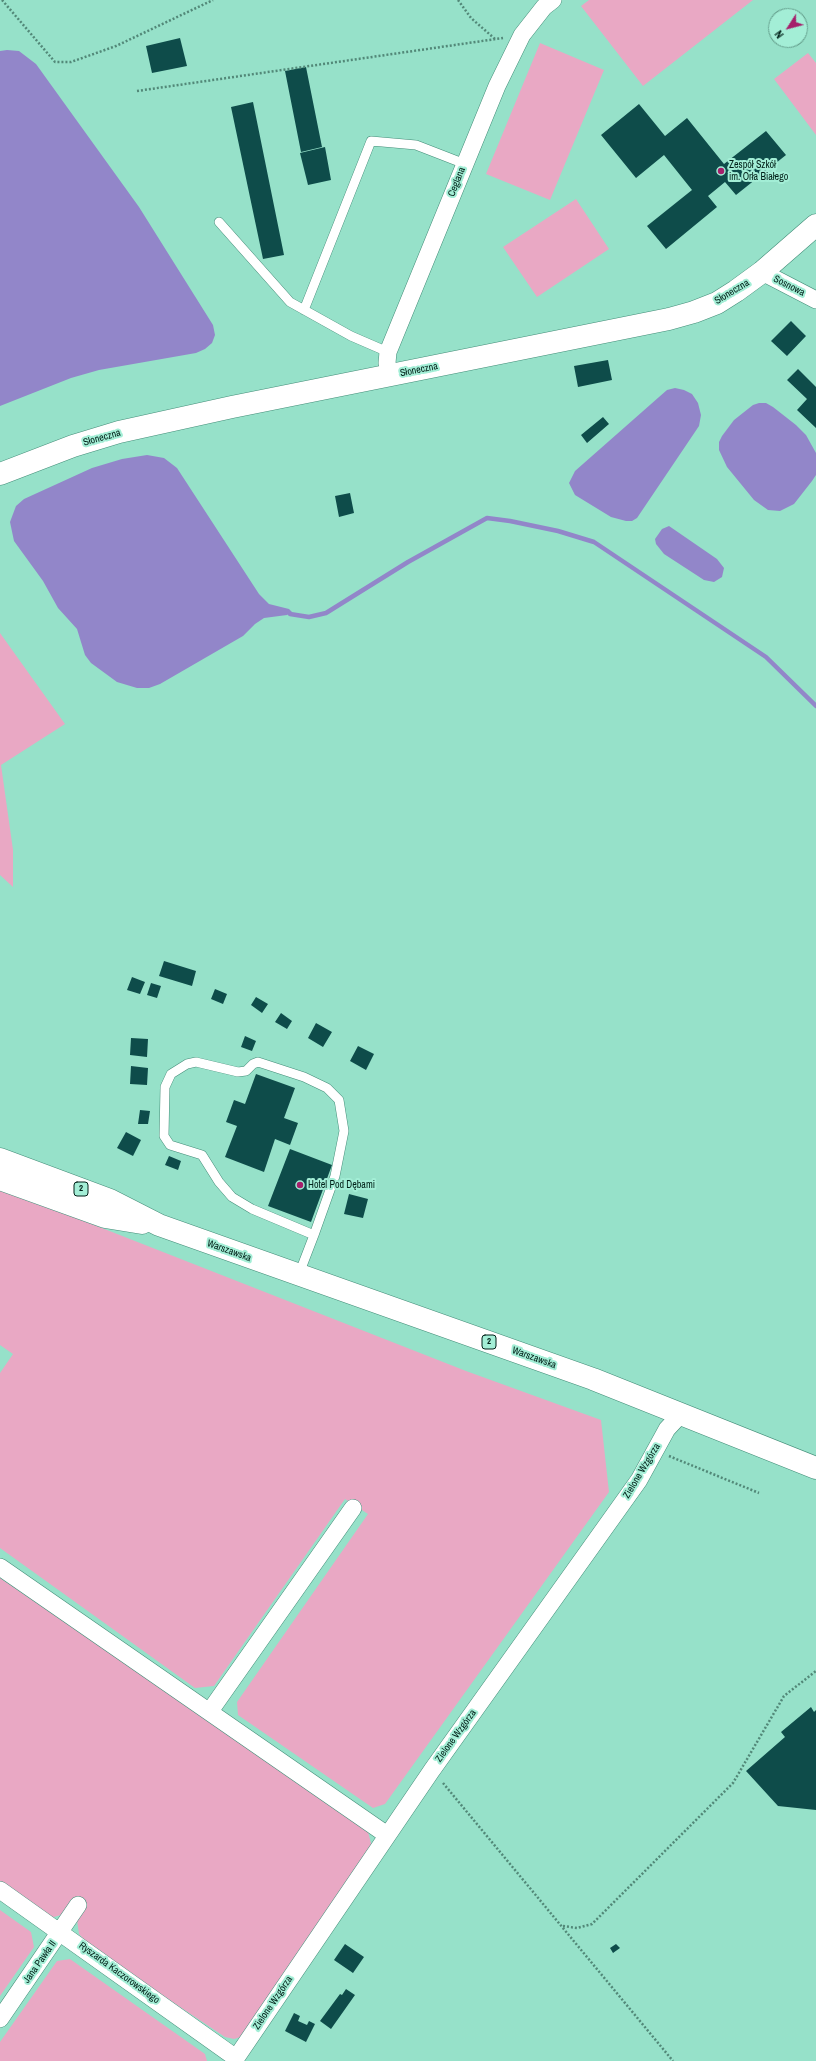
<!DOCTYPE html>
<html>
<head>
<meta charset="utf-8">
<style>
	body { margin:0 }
	#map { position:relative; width:816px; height:2061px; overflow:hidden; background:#96e1c9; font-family:"Archivo Narrow",sans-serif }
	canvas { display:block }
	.north { position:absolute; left:768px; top:8px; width:40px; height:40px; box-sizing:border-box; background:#a3eed6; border:1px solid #629c8a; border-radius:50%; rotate:234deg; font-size:11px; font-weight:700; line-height:16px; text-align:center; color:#012018 }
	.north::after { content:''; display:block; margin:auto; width:14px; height:18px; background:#a51f6b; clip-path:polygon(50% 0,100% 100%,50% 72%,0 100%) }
</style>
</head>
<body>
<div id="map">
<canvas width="816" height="2061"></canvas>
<div class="north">N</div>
</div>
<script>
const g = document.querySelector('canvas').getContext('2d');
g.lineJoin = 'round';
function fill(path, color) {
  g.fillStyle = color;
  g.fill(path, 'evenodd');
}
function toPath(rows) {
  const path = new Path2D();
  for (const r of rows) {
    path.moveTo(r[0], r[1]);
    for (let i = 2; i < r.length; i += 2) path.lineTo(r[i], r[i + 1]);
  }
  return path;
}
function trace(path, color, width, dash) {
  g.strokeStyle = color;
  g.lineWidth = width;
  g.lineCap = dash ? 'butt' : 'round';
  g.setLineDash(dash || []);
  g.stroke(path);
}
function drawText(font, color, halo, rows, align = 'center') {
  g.font = font + ' "Archivo Narrow",sans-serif';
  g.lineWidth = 4;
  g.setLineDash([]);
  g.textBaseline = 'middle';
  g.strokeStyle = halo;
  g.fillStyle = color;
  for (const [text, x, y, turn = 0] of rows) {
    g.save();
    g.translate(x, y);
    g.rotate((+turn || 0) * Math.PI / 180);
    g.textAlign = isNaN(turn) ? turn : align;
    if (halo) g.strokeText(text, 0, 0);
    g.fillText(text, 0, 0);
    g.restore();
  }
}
const green = toPath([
	[589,0,753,0,643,86,581,6],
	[540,43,604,70,550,200,486,174],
	[808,53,816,63,816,135,774,79],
	[576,199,609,249,537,297,503,247],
	[0,633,65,724,1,765,13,850,13,887,0,875],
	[0,1188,466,1371,601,1420,609,1492,385,1804,373,1808,238,1715,237,1702,368,1514,345,1499,214,1686,195,1688,0,1548,0,1373,13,1354,0,1345],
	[0,1578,367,1828,372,1847,244,2036,234,2039,225,2037,93,1949,79,1934,74,1899,61,1915,50,1918,0,1881],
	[0,1910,31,1932,34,1947,0,1996],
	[70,1959,205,2054,207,2061,0,2061,0,2042,57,1961]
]);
const water = toPath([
	[7,50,19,51,36,64,139,207,213,325,215,335,212,343,205,349,196,353,99,370,71,378,0,406,0,51],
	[675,388,684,390,692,394,698,403,701,415,699,426,637,518,632,521,626,521,611,517,575,495,569,483,575,471,659,397,667,390],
	[759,403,766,403,773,407,796,425,806,435,816,453,816,475,812,481,794,504,780,511,768,510,754,500,727,467,719,450,719,442,722,436,734,420,753,405],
	[147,455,164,458,177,468,259,594,269,604,289,609,292,612,287,615,264,618,255,624,243,636,160,684,149,688,137,688,117,682,91,663,85,655,77,629,58,608,43,581,14,541,10,522,16,506,24,499,92,468,122,459],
	[669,526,717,559,724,568,722,577,714,582,704,580,664,554,656,544,655,539,662,529]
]);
const stream = toPath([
	[290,614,309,617,326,613,408,562,487,518,510,521,558,531,594,542,766,657,816,706]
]);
const building = toPath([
	[180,38,187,66,152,73,146,46],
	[306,67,322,147,301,152,285,71],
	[253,102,284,255,263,259,231,107],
	[639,104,665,136,687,118,724,164,766,131,786,155,736,195,725,182,708,196,717,207,666,249,647,226,692,190,664,155,636,178,601,135],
	[325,147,331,180,308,185,300,153],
	[791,321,806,336,787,356,771,341],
	[608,360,612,380,578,387,574,366],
	[798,369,816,387,816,428,797,410,807,399,787,380],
	[603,417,609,424,587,443,581,435],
	[350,493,354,513,339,517,335,496],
	[164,961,196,971,192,986,159,976],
	[132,977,145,982,140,994,127,990],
	[151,983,161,986,157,998,147,995],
	[215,989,227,994,223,1004,211,999],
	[256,997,268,1004,262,1013,251,1005],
	[281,1013,292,1021,287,1029,275,1022],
	[316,1023,332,1032,323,1047,308,1038],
	[245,1036,256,1041,252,1051,241,1047],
	[131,1038,148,1039,147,1057,130,1055],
	[358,1046,374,1054,366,1070,350,1061],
	[131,1066,148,1068,147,1085,130,1084],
	[256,1074,295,1088,284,1118,298,1123,290,1145,275,1139,264,1172,225,1157,237,1126,226,1122,234,1100,245,1104],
	[140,1110,150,1111,148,1124,138,1124],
	[126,1132,141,1140,133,1156,117,1148],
	[290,1149,332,1165,311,1222,268,1206],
	[169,1156,181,1161,178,1170,165,1165],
	[349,1194,368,1199,363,1218,344,1214],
	[811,1707,814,1712,816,1710,816,1810,778,1806,746,1771,785,1737,781,1732],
	[345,1944,364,1957,353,1973,334,1960],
	[616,1944,620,1948,613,1953,610,1948],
	[346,1989,355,1995,331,2029,320,2021,340,1994,342,1995],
	[294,2013,300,2016,298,2021,307,2025,309,2021,315,2024,306,2042,285,2031]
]);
const path = toPath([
	[2,0,55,62,71,62,116,46,213,0],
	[458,0,471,18,495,39],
	[137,91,503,38],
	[669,1456,759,1493],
	[443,1783,673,2061],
	[563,1926,577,1928,592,1924,733,1783,784,1696,816,1671]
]);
const service = toPath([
	[219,222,290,302,351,336,388,352],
	[304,310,371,141,416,145,465,164],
	[299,1274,314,1235,335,1176,344,1131,339,1100,327,1088,304,1077,258,1062,253,1064,246,1071,238,1072,196,1062,187,1064,171,1074,165,1087,164,1136,170,1145,202,1155,219,1182,232,1197,252,1209,314,1235]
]);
const minor = toPath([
	[762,272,816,300],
	[390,375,387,363,388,352,497,86,522,35,544,7,553,0],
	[0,1567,387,1835],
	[210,1711,353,1508],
	[0,1890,236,2058],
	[0,2019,78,1905],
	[234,2061,432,1770,639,1480,667,1429,681,1414]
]);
const tertiary = toPath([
	[0,474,73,446,119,432,232,407,669,319,694,312,717,303,736,291,762,272,816,225]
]);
const trunk = toPath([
	[0,1159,110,1200,159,1225,593,1379,816,1468],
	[0,1179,105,1217,142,1223]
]);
const markers = [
	[721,171,4,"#a51f6b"],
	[300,1185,4,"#a51f6b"]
];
const shields = [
	[81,1189,14],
	[489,1342,14]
];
const shieldNames = [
	["2",81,1189],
	["2",489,1342]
];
const poiNames = [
	["Zespół Szkół",729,165],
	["im. Orła Białego",729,177],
	["Hotel Pod Dębami",308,1185]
];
const streetNames = [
	["Ceglana",457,182,-68],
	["Sosnowa",789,286,27],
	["Słoneczna",732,292,-31],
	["Słoneczna",419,370,-11],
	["Słoneczna",102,438,-16],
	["Warszawska",229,1251,20],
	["Warszawska",534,1358,20],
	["Zielone Wzgórza",642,1471,-59],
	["Zielone Wzgórza",456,1736,-54],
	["Jana Pawła II",40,1962,-55],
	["Ryszarda Kaczorowskiego",119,1973,36],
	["Zielone Wzgórza",273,2003,-56]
];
fill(green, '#e9a8c4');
fill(water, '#9286c9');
trace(stream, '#9286c9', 4.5);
fill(building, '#0e4c4a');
trace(service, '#438d78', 10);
trace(minor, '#438d78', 18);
trace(tertiary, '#438d78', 23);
trace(trunk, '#438d78', 23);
trace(path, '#528878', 2.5, [2, 2]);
trace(service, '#fff', 9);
trace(minor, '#fff', 17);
trace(tertiary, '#fff', 22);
trace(trunk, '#fff', 22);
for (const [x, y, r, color] of markers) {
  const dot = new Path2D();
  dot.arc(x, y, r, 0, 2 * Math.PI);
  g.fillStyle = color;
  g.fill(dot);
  trace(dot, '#a3eed6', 1.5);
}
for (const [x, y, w] of shields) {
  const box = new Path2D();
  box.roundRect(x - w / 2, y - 7, w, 14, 3);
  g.fillStyle = '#a3eed6';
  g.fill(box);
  trace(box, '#012018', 1);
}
drawText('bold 9px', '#012018', null, shieldNames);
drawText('10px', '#012018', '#a3eed6', poiNames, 'left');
drawText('10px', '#012018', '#a3eed6', streetNames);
</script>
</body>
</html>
